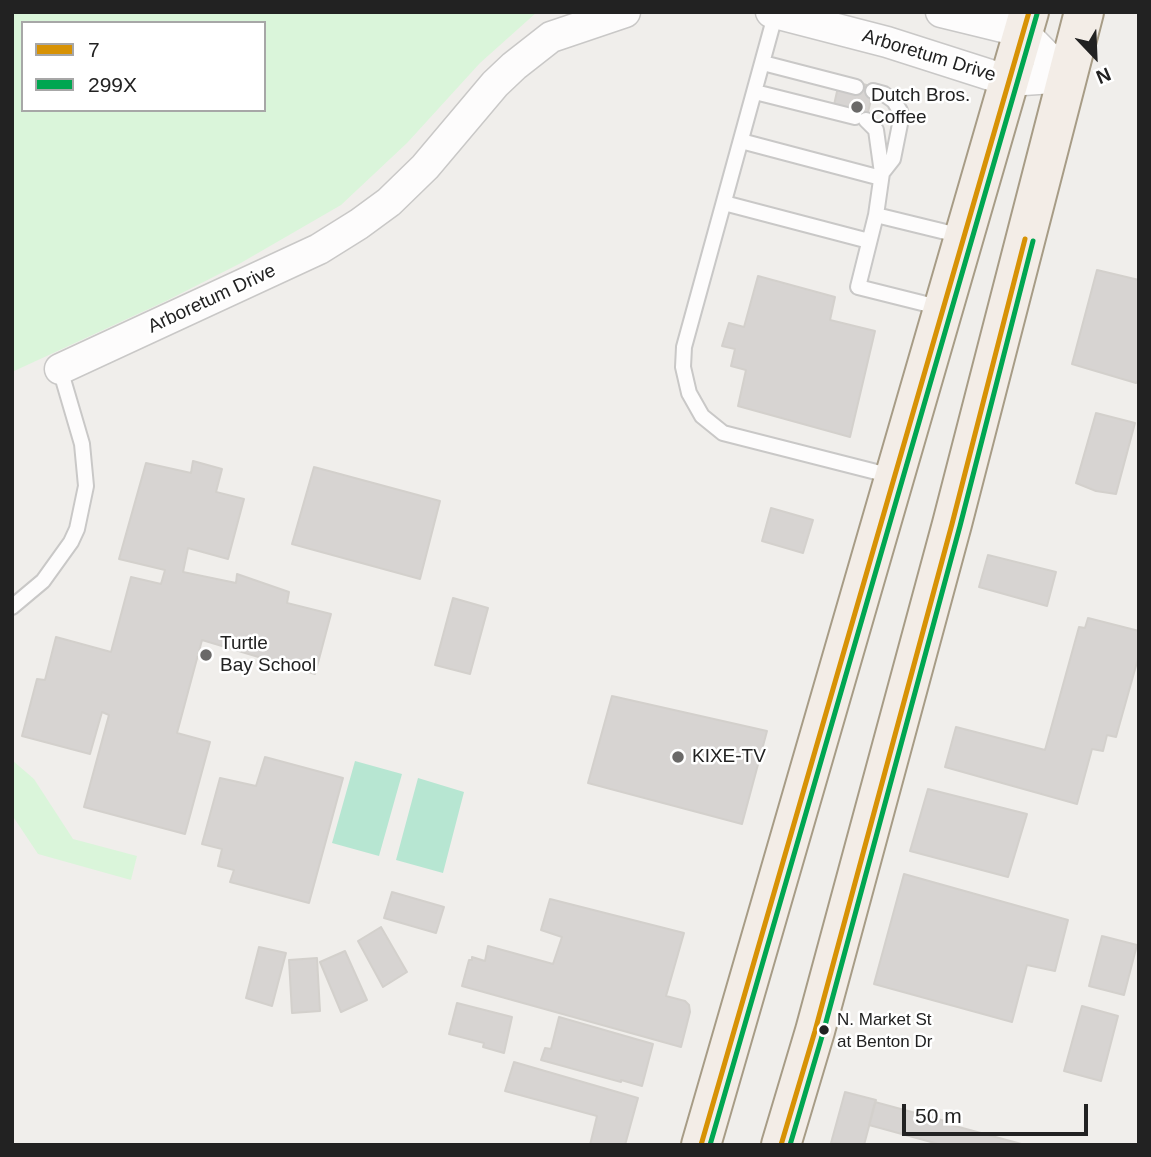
<!DOCTYPE html>
<html>
<head>
<meta charset="utf-8">
<style>
	body { margin:0 }
	#map { position:relative; width:1151px; height:1157px; overflow:hidden; background:#f0eeeb; font-family:Arial,sans-serif }
	canvas { display:block }
	.frame { position:absolute; inset:0; border:14px solid #222; pointer-events:none }
	.legend { position:absolute; left:21px; top:21px; width:245px; height:91px; box-sizing:border-box; background:#fff; border:2px solid #a7a7a7; margin:0; padding:9px 12px; list-style:none; font-size:21px; color:#222 }
	.legend li { display:flex; align-items:center; gap:14px; height:35px }
	.legend b { width:35px; border:2px solid #a7a7a7 }
	.north { position:absolute; left:1060px; top:21px; width:70px; height:70px; -webkit-text-stroke:5px #fff; paint-order:stroke; rotate:157deg; font-size:19px; font-weight:700; line-height:28px; text-align:center; color:#222 }
	.north::after { content:''; display:block; margin:auto; width:24px; height:32px; background:#222; clip-path:polygon(50% 0,100% 100%,50% 72%,0 100%) }
	.scale { position:absolute; left:902px; top:1104px; width:186px; height:32px; box-sizing:border-box; border:4px solid #222; border-top:0; padding-left:9px; font-size:21px; line-height:24px; white-space:nowrap; color:#222; -webkit-text-stroke:5px #fff; paint-order:stroke }
</style>
</head>
<body>
<div id="map">
<canvas width="1151" height="1157"></canvas>
<div class="frame"></div>
<ul class="legend">
<li><b style="height:9px;background:#d79205"></b>7</li>
<li><b style="height:9px;background:#00a651"></b>299X</li>
</ul>
<div class="north">N</div>
<div class="scale">50 m</div>
</div>
<script>
const g = document.querySelector('canvas').getContext('2d');
g.lineJoin = 'round';
function fill(path, color) {
  g.fillStyle = color;
  g.fill(path, 'evenodd');
}
function toPath(rows) {
  const path = new Path2D();
  for (const r of rows) {
    path.moveTo(r[0], r[1]);
    for (let i = 2; i < r.length; i += 2) path.lineTo(r[i], r[i + 1]);
  }
  return path;
}
function trace(path, color, width, dash) {
  g.strokeStyle = color;
  g.lineWidth = width;
  g.lineCap = dash ? 'butt' : 'round';
  g.setLineDash(dash || []);
  g.stroke(path);
}
function drawText(font, color, halo, rows, align = 'center') {
  g.font = font + ' Arial,sans-serif';
  g.lineWidth = 5;
  g.setLineDash([]);
  g.textBaseline = 'middle';
  g.strokeStyle = halo;
  g.fillStyle = color;
  for (const [text, x, y, turn = 0] of rows) {
    g.save();
    g.translate(x, y);
    g.rotate((+turn || 0) * Math.PI / 180);
    g.textAlign = isNaN(turn) ? turn : align;
    if (halo) g.strokeText(text, 0, 0);
    g.fillText(text, 0, 0);
    g.restore();
  }
}
const park = toPath([
	[12,12,537,12,480,63,407,143,341,205,239,264,166,301,12,372],
	[23,23,264,23,264,110,23,110],
	[12,760,34,779,73,839,137,856,131,880,38,854,12,815]
]);
const pitch = toPath([
	[355,761,402,774,379,856,332,843],
	[418,778,464,792,443,873,396,860]
]);
const building = toPath([
	[863,84,874,87,865,125,854,123,857,110,834,105,838,87,863,84],
	[1097,270,1139,280,1139,380,1136,383,1072,364,1097,270],
	[758,276,835,297,830,320,875,331,850,437,738,406,746,370,731,366,735,349,722,346,729,323,744,327,758,276],
	[1096,413,1135,423,1116,494,1096,491,1076,483,1096,413],
	[193,461,222,469,216,492,244,499,228,559,188,548,183,572,236,583,237,574,289,592,287,603,331,614,315,674,202,640,177,733,210,742,185,834,84,807,109,715,102,712,90,754,22,736,37,679,45,680,56,637,111,652,131,577,161,584,165,570,119,559,146,463,191,473,193,461],
	[314,467,440,501,420,579,292,544,314,467],
	[771,508,813,520,803,553,762,541,771,508],
	[988,555,1056,572,1047,606,979,587,988,555],
	[453,598,488,608,470,674,435,665,453,598],
	[1088,618,1139,631,1139,655,1116,737,1107,735,1103,751,1092,749,1077,804,945,767,956,727,1045,750,1079,627,1085,628,1088,618],
	[612,696,767,731,742,824,588,783,612,696],
	[265,757,343,778,309,903,230,882,234,870,218,866,222,849,202,844,220,778,256,786,265,757],
	[928,789,1027,814,1008,877,910,851,928,789],
	[904,874,1068,920,1055,971,1027,965,1012,1022,874,984,904,874],
	[392,892,444,907,436,933,384,918,392,892],
	[550,899,684,933,666,996,685,1001,689,1005,690,1012,681,1047,462,986,469,960,472,960,472,957,485,961,488,946,553,964,562,937,541,930,550,899],
	[381,927,407,972,383,987,358,941,381,927],
	[1102,936,1137,945,1124,995,1089,986,1102,936],
	[259,947,286,953,272,1006,246,998,259,947],
	[345,951,367,1000,341,1012,320,962,345,951],
	[317,958,320,1011,292,1013,289,960,317,958],
	[457,1003,512,1017,504,1053,483,1047,484,1043,449,1034,457,1003],
	[1082,1006,1118,1016,1101,1081,1064,1071,1082,1006],
	[559,1017,653,1044,642,1086,621,1080,621,1082,541,1060,545,1048,551,1049,559,1017],
	[514,1062,638,1098,625,1145,590,1145,597,1116,505,1091,514,1062],
	[845,1092,876,1100,864,1145,831,1143,845,1092],
	[875,1102,945,1121,944,1123,1025,1145,942,1145,869,1125,875,1102]
]);
const lane = toPath([
	[776,12,684,347,683,367,689,393,702,416,723,433,892,476],
	[763,63,856,87],
	[873,91,884,94,894,101,900,111,900,124,893,159,882,173],
	[755,92,855,117],
	[866,120,876,130,882,173,876,215],
	[741,141,881,178],
	[724,203,869,241],
	[942,308,858,287,876,215,962,236],
	[12,607,43,581,71,542,77,529,86,486,82,444,60,369]
]);
const street = toPath([
	[771,12,887,42,1009,81,1067,77],
	[941,12,1023,32,1067,77],
	[60,369,319,249,359,224,389,202,425,167,495,84,514,66,551,37,625,12]
]);
const primary = toPath([
	[701,1145,1029,12],
	[781,1145,815,1031,952,524,1084,12]
]);
const bus1 = toPath([
	[701,1145,1029,12],
	[781,1145,815,1031,952,524,1025,239]
]);
const bus2 = toPath([
	[710,1145,1037,14],
	[790,1145,823,1033,960,526,1033,241]
]);
const markers = [
	[857,107,7,"#6a6968"],
	[206,655,7,"#6a6968"],
	[678,757,7,"#6a6968"],
	[824,1030,6,"#222"]
];
const busNames = [
	["N. Market St",837,1020],
	["at Benton Dr",837,1042]
];
const streetNames = [
	["Arboretum Drive",929,56,17],
	["Arboretum Drive",212,299,-25]
];
const poiNames = [
	["Dutch Bros.",871,96],
	["Coffee",871,118],
	["Turtle",220,644],
	["Bay School",220,666],
	["KIXE-TV",692,757]
];
fill(park, '#daf5da');
fill(pitch, '#b7e6d2');
fill(building, '#d7d4d2');
trace(building, '#d3d0cc', 2);
trace(lane, '#c9c8c7', 18);
trace(street, '#c9c8c7', 33);
trace(primary, '#a79c86', 42);
trace(lane, '#fdfcfc', 14);
trace(street, '#fdfcfc', 30);
trace(primary, '#f3ede7', 38);
trace(bus1, '#d79205', 5);
trace(bus2, '#00a651', 5);
for (const [x, y, r, color] of markers) {
  const dot = new Path2D();
  dot.arc(x, y, r, 0, 2 * Math.PI);
  g.fillStyle = color;
  g.fill(dot);
  trace(dot, '#fff', 2.5);
}
drawText('17px', '#222', '#fff', busNames, 'left');
drawText('19px', '#222', '#fff', streetNames);
drawText('19px', '#222', '#fff', poiNames, 'left');
</script>
</body>
</html>
